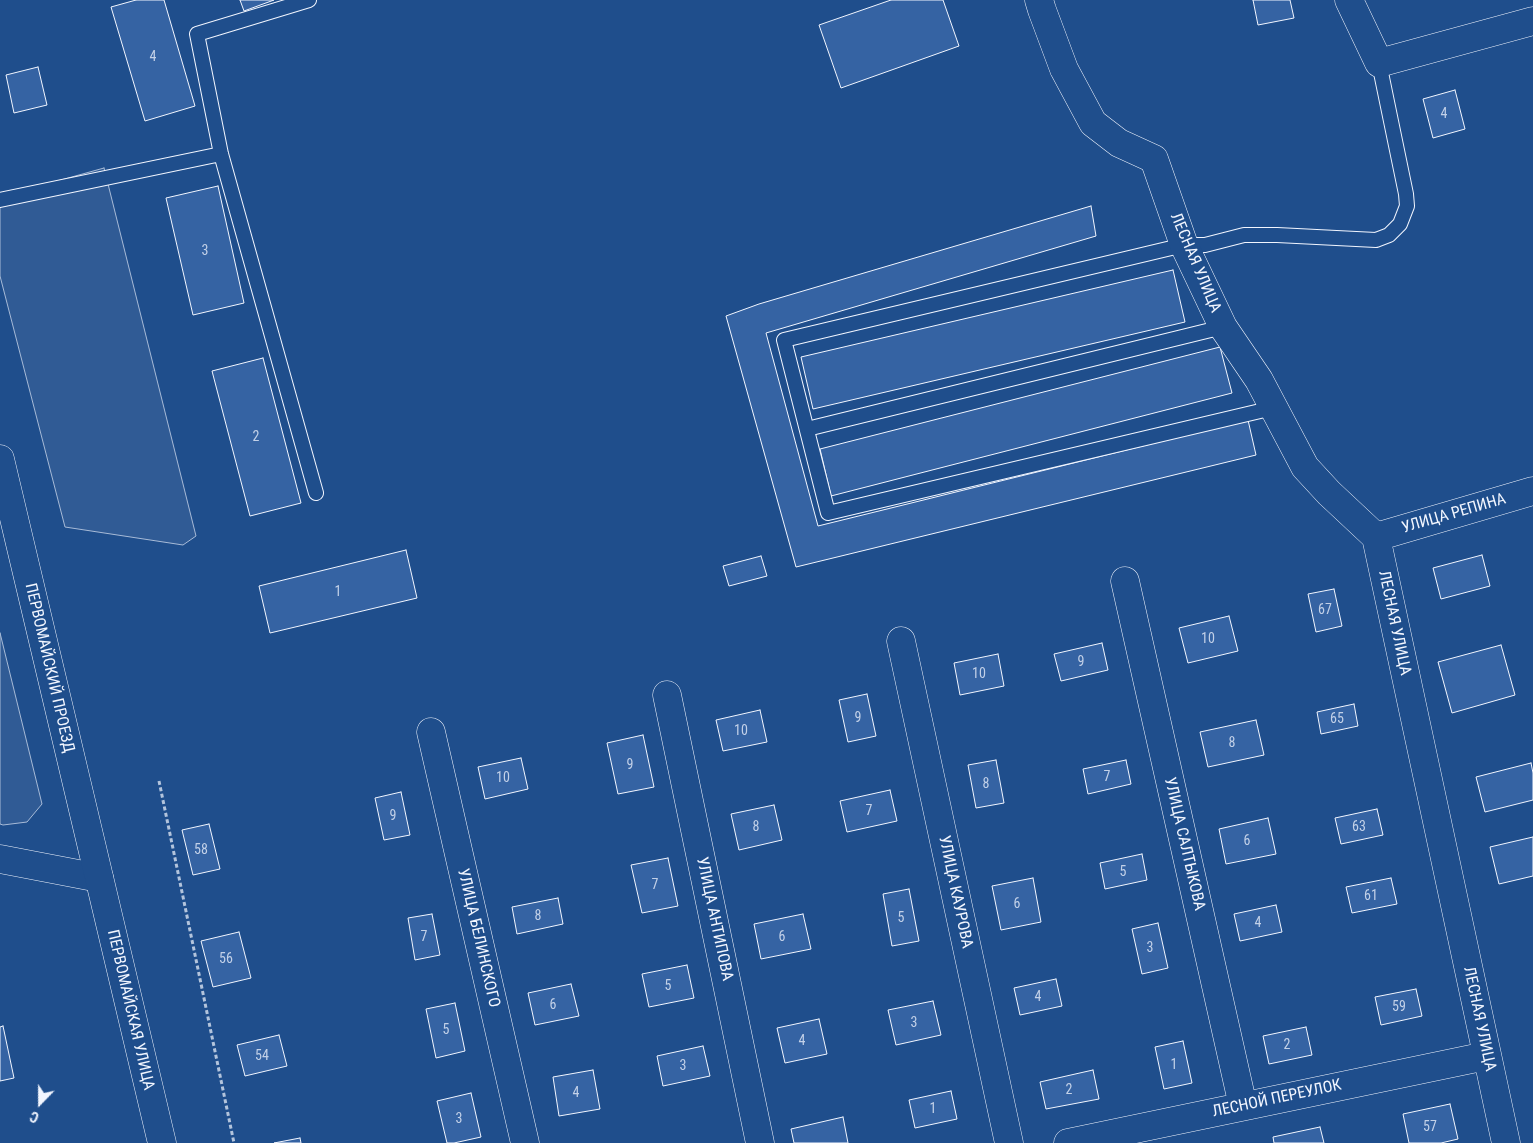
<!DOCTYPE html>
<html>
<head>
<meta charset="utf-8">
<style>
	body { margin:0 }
	#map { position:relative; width:1533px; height:1143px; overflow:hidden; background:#1f4e8c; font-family:"Roboto Condensed",sans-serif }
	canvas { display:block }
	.north { position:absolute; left:15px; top:1078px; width:50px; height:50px; -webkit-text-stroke:4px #1f4e8c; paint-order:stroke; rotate:202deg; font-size:14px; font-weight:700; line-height:20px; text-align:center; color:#f2f6ff }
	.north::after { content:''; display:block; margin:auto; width:18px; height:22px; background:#f2f6ff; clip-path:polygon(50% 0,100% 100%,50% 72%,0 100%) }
</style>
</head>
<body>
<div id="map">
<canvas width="1533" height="1143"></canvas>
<div class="north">С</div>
</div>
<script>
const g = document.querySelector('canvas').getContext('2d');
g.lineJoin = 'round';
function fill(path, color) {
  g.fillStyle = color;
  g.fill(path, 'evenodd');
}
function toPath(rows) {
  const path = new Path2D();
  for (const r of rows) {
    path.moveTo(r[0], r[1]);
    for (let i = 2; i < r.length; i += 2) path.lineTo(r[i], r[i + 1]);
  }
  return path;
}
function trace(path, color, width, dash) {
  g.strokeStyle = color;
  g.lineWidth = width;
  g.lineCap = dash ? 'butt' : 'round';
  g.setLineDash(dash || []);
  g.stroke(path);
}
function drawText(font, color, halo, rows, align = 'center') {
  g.font = font + ' "Roboto Condensed",sans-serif';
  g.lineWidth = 4;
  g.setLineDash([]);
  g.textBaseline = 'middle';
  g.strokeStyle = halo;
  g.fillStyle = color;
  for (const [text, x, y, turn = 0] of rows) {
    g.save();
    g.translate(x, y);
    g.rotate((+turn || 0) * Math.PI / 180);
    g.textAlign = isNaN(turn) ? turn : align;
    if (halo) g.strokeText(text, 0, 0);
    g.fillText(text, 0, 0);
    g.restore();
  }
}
const built = toPath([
	[104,168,196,536,183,545,65,527,0,276,0,197,104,168],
	[0,633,42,804,27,822,3,825,0,824,0,633]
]);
const building = toPath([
	[136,0,164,0,195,106,145,121,111,7,136,0],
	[240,0,274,0,244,11,240,0],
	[891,0,943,0,959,46,841,88,819,25,891,0],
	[1253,0,1290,0,1294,18,1258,25,1253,0],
	[38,67,47,105,14,113,6,75,38,67],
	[1455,90,1465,129,1433,138,1423,99,1455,90],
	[218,186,244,303,193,315,166,198,218,186],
	[1091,206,1096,236,766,333,818,526,1248,420,1256,455,796,567,726,316,759,304,1091,206],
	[1173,270,1185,322,813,409,801,357,1173,270],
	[1220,347,1232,393,831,496,820,449,1220,347],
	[263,358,301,503,250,516,212,371,263,358],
	[406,550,417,598,270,633,259,586,406,550],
	[1482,555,1490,586,1441,599,1433,568,1482,555],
	[761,556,767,576,729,586,723,566,761,556],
	[1334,589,1342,626,1316,632,1308,594,1334,589],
	[1229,616,1238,651,1188,663,1179,628,1229,616],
	[1102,643,1108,670,1061,681,1054,654,1102,643],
	[1501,645,1515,695,1452,713,1438,662,1501,645],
	[998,654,1004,686,960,695,954,663,998,654],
	[867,694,876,736,848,742,839,700,867,694],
	[1354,704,1358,726,1321,734,1317,712,1354,704],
	[760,710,767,742,723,751,716,720,760,710],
	[1256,720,1264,755,1208,767,1200,732,1256,720],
	[643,735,654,787,618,794,607,743,643,735],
	[521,758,528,789,485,799,478,767,521,758],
	[996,760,1004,803,976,808,968,765,996,760],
	[1126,760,1131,784,1088,794,1083,769,1126,760],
	[1531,763,1533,773,1533,800,1485,812,1476,777,1531,763],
	[890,790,897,821,847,832,840,801,890,790],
	[401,792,410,835,384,840,375,798,401,792],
	[774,805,782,840,739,850,731,814,774,805],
	[1377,809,1383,835,1341,844,1335,818,1377,809],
	[1268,818,1276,854,1226,864,1219,829,1268,818],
	[209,824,220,869,193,875,182,830,209,824],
	[1533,837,1533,876,1499,884,1490,847,1533,837],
	[1142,854,1147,880,1105,889,1100,863,1142,854],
	[668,858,678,906,642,913,631,865,668,858],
	[1033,878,1041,922,1001,930,992,886,1033,878],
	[1391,878,1397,904,1352,913,1346,887,1391,878],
	[909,889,919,941,892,946,883,894,909,889],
	[558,898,563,924,517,934,512,907,558,898],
	[1276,905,1282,932,1240,941,1234,914,1276,905],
	[432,914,440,955,415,960,408,918,432,914],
	[803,914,811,949,761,959,754,924,803,914],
	[1158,923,1168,968,1142,974,1132,929,1158,923],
	[239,932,251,978,213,987,201,941,239,932],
	[687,965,694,998,649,1007,642,974,687,965],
	[1056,979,1062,1006,1020,1015,1014,988,1056,979],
	[571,984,579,1016,535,1025,528,993,571,984],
	[1416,989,1422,1016,1381,1025,1375,997,1416,989],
	[933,1001,941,1035,896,1045,888,1010,933,1001],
	[455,1003,465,1051,436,1058,426,1009,455,1003],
	[819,1019,827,1054,785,1063,777,1028,819,1019],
	[3,1026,14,1078,0,1081,0,1027,3,1026],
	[1306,1027,1312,1055,1269,1064,1263,1036,1306,1027],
	[279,1035,287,1066,245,1076,237,1045,279,1035],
	[1183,1041,1192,1083,1164,1089,1155,1047,1183,1041],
	[703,1046,710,1076,663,1086,657,1056,703,1046],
	[593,1070,600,1109,559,1116,553,1077,593,1070],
	[1093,1070,1099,1099,1046,1109,1040,1082,1093,1070],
	[951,1091,957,1119,915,1128,909,1100,951,1091],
	[471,1093,481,1137,454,1143,447,1143,437,1101,471,1093],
	[1450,1104,1458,1139,1441,1143,1409,1143,1403,1114,1450,1104],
	[843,1117,848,1143,794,1143,791,1129,843,1117],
	[1320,1127,1324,1143,1274,1143,1273,1137,1320,1127],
	[300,1138,301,1143,274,1143,300,1138]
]);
const path = toPath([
	[159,781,234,1143]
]);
const service = toPath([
	[309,0,197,34,221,154,316,493],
	[0,200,221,154],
	[1273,408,828,513,784,340,1184,245,1205,245,1244,235,1277,235,1376,240,1389,235,1400,224,1407,206,1406,194,1379,63],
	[807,429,1223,327]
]);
const minor = toPath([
	[1039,0,1042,10,1064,69,1093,123,1119,143,1154,159,1184,245,1223,327,1259,380,1305,467,1329,493,1376,537,1506,1143],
	[1349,0,1379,63,1533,21],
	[1376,537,1533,491],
	[1125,581,1243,1106],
	[901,641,1009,1143],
	[667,695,760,1143],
	[431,732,525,1143],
	[0,859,99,878],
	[1068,1143,1486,1056]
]);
const primary = toPath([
	[0,459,162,1143]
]);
const numberNames = [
	["4",153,57],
	["4",1444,114],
	["3",205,251],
	["2",256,437],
	["1",338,592],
	["67",1325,610],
	["10",1208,639],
	["9",1081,662],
	["10",979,674],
	["9",858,718],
	["65",1337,719],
	["10",741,731],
	["8",1232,743],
	["9",630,765],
	["7",1107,777],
	["10",503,778],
	["8",986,784],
	["7",869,811],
	["9",393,816],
	["8",756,827],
	["63",1359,827],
	["6",1247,841],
	["58",201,850],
	["5",1123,872],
	["7",655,885],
	["61",1371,896],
	["6",1017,904],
	["8",538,916],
	["5",901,918],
	["4",1258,923],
	["7",424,937],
	["6",782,937],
	["3",1150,948],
	["56",226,959],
	["5",668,986],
	["4",1038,997],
	["6",553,1005],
	["59",1399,1007],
	["3",914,1023],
	["5",446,1030],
	["4",802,1041],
	["2",1287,1045],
	["54",262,1056],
	["1",1174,1065],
	["3",683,1066],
	["2",1069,1090],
	["4",576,1093],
	["1",933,1109],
	["3",459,1119],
	["57",1430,1127]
];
const streetNames = [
	["ЛЕСНАЯ УЛИЦА",1195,263,67],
	["УЛИЦА РЕПИНА",1454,514,-16],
	["ЛЕСНАЯ УЛИЦА",1394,623,78],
	["ПЕРВОМАЙСКИЙ ПРОЕЗД",49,668,77],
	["УЛИЦА САЛТЫКОВА",1184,844,77],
	["УЛИЦА КАУРОВА",955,892,78],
	["УЛИЦА АНТИПОВА",714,919,78],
	["УЛИЦА БЕЛИНСКОГО",478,938,77],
	["ПЕРВОМАЙСКАЯ УЛИЦА",130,1010,77],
	["ЛЕСНАЯ УЛИЦА",1479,1019,78],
	["ЛЕСНОЙ ПЕРЕУЛОК",1277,1099,-12]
];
fill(built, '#305b95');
trace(built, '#a8bbd7', 1);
fill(building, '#3563a3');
trace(building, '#f2f6ff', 1);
trace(service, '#f2f6ff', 16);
trace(minor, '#f2f6ff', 29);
trace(primary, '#f2f6ff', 29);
trace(path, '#b3c4dc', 3, [4, 2.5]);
trace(service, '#1f4e8c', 14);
trace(minor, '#1f4e8c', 28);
trace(primary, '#1f4e8c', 28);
drawText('14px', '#c3d1e8', null, numberNames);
drawText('16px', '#f2f6ff', '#1f4e8c', streetNames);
</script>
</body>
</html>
